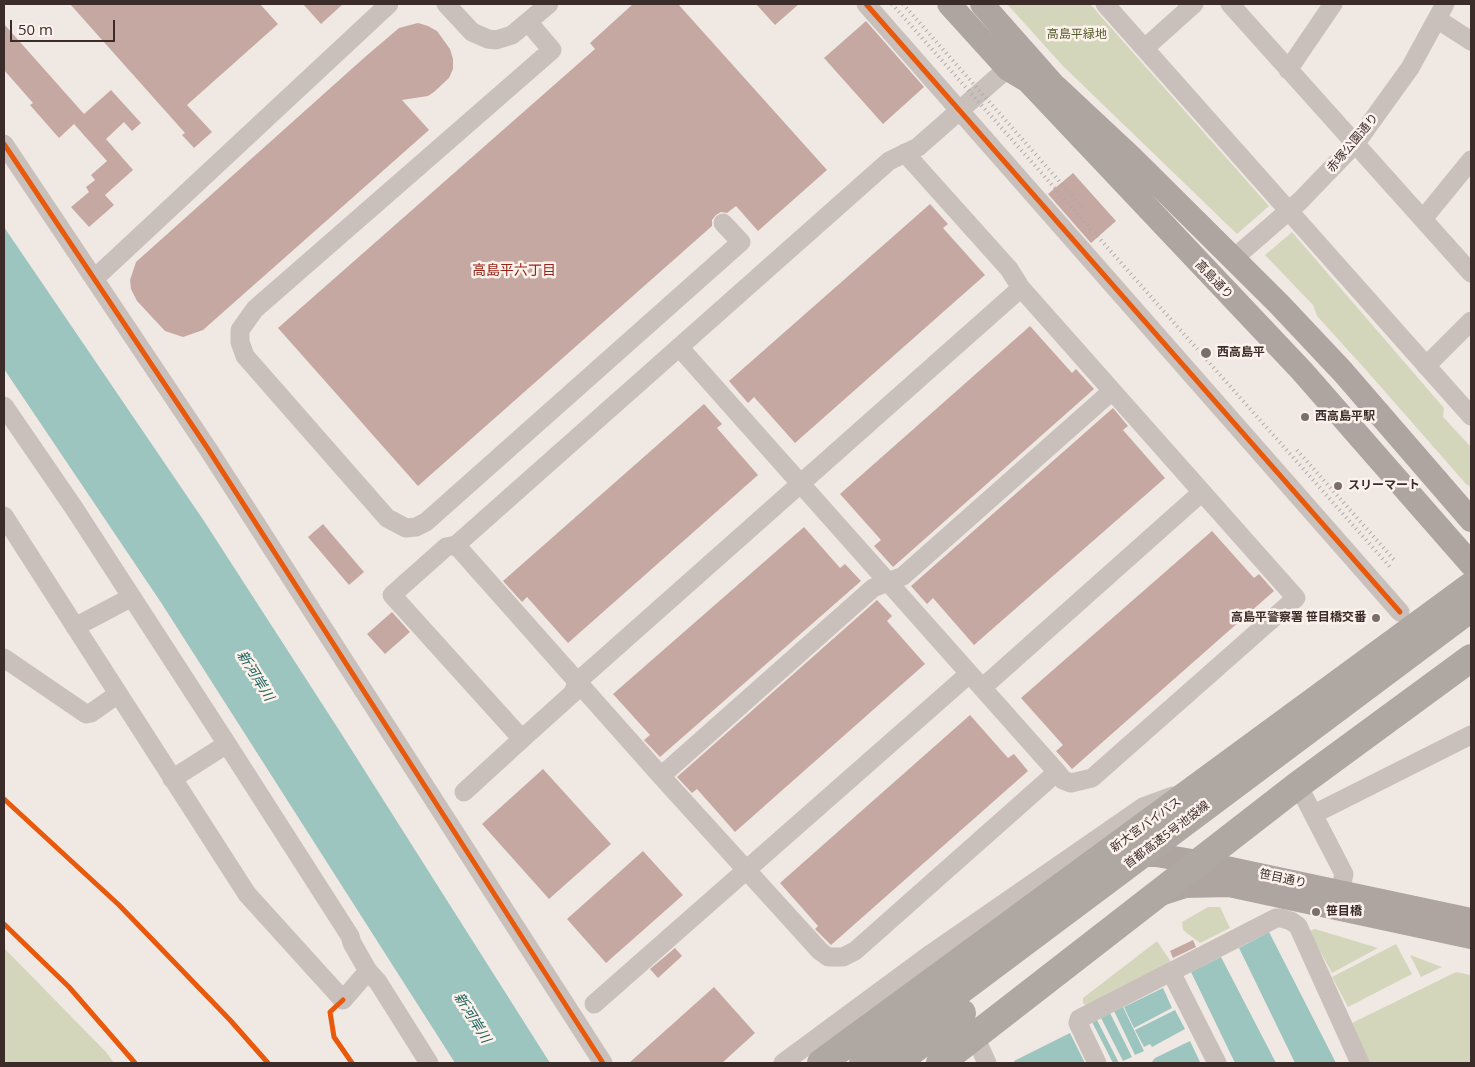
<!DOCTYPE html>
<html>
<head>
<meta charset="utf-8">
<style>
	body { margin:0 }
	#map { position:relative; width:1475px; height:1067px; overflow:hidden; background:#f0e8e3; font-family:"Open Sans",sans-serif }
	canvas { display:block }
	.frame { position:absolute; inset:0; border:5px solid #3b2c29; pointer-events:none }
	.scale { position:absolute; left:10px; top:20px; width:105px; height:22px; box-sizing:border-box; border:2px solid #3b2c29; border-top:0; padding-left:6px; font-size:15px; line-height:18px; white-space:nowrap; color:#3b2c29; -webkit-text-stroke:4px #fcf2eb; paint-order:stroke }
</style>
</head>
<body>
<div id="map">
<canvas width="1475" height="1067"></canvas>
<div class="frame"></div>
<div class="scale">50 m</div>
</div>
<script>
const g = document.querySelector('canvas').getContext('2d');
g.lineJoin = 'round';
function fill(path, color) {
  g.fillStyle = color;
  g.fill(path, 'evenodd');
}
function toPath(rows) {
  const path = new Path2D();
  for (const r of rows) {
    path.moveTo(r[0], r[1]);
    for (let i = 2; i < r.length; i += 2) path.lineTo(r[i], r[i + 1]);
  }
  return path;
}
function trace(path, color, width, dash) {
  g.strokeStyle = color;
  g.lineWidth = width;
  g.lineCap = dash ? 'butt' : 'round';
  g.setLineDash(dash || []);
  g.stroke(path);
}
function drawText(font, color, halo, rows, align = 'center') {
  g.font = font + ' "Open Sans","Noto Sans JP",sans-serif';
  g.lineWidth = 5;
  g.setLineDash([]);
  g.textBaseline = 'middle';
  g.strokeStyle = halo;
  g.fillStyle = color;
  for (const [text, x, y, turn = 0] of rows) {
    g.save();
    g.translate(x, y);
    g.rotate((+turn || 0) * Math.PI / 180);
    g.textAlign = isNaN(turn) ? turn : align;
    if (halo) g.strokeText(text, 0, 0);
    g.fillText(text, 0, 0);
    g.restore();
  }
}
const green = toPath([
	[1007,4,1090,4,1269,206,1237,234,1063,66],
	[1292,232,1444,408,1443,417,1471,447,1471,487,1466,484,1366,370,1317,316,1313,305,1265,255],
	[1208,907,1220,907,1230,928,1200,943,1183,930,1182,922],
	[1315,929,1378,948,1332,973,1309,931],
	[1157,941,1171,962,1089,1008,1083,1003,1083,998],
	[1396,944,1412,974,1348,1007,1332,977],
	[4,948,106,1052,114,1063,4,1063],
	[1410,955,1442,967,1421,977],
	[1456,972,1471,975,1471,1063,1367,1063,1350,1024]
]);
const water = toPath([
	[4,227,204,521,339,730,550,1063,455,1063,162,604,4,369],
	[1269,932,1336,1063,1295,1063,1239,948],
	[1221,957,1276,1063,1235,1063,1191,972],
	[1163,988,1172,1008,1134,1028,1124,1007],
	[1123,1007,1144,1051,1135,1055,1114,1011],
	[1175,1010,1185,1029,1152,1047,1150,1044,1144,1047,1135,1030],
	[1110,1013,1132,1057,1123,1061,1101,1018],
	[1097,1020,1119,1063,1113,1063,1092,1022],
	[1070,1033,1085,1063,1015,1063,1014,1061],
	[1190,1041,1200,1062,1151,1063,1155,1058]
]);
const building = toPath([
	[70,4,260,4,278,24,187,105,212,132,194,148,182,135,185,133],
	[303,4,343,4,321,24],
	[633,4,678,4,827,170,758,231,736,206,727,213,721,212,716,215,712,220,712,226,418,486,278,328,595,49,590,43],
	[756,4,799,4,775,25],
	[866,21,924,87,883,124,824,58],
	[418,23,428,26,437,31,450,49,453,59,453,69,449,78,434,92,428,96,402,100,429,130,203,330,183,337,165,331,137,301,131,289,130,280,136,262,365,57,399,28],
	[4,24,84,114,111,90,141,123,132,131,124,122,106,139,133,170,105,195,114,205,89,227,71,207,89,192,86,187,95,180,91,175,107,161,74,124,59,138,30,105,33,103,4,70],
	[1073,173,1116,221,1091,243,1048,194],
	[930,204,948,224,943,228,985,275,795,443,754,397,748,403,729,381],
	[1030,326,1072,373,1076,369,1094,389,893,567,874,546,881,540,840,494],
	[704,404,722,424,717,428,758,475,568,643,527,597,522,602,503,581],
	[1113,408,1128,426,1123,430,1165,478,974,645,933,598,927,604,911,586],
	[323,524,364,572,349,585,308,537],
	[804,527,840,568,845,564,861,581,660,757,644,740,650,735,613,694],
	[1212,531,1254,578,1259,574,1274,591,1072,769,1056,751,1063,745,1021,698],
	[877,600,892,616,887,621,925,664,735,832,697,789,692,793,677,777],
	[392,612,410,632,385,654,367,634],
	[970,715,1008,758,1014,754,1028,771,831,945,815,929,818,926,780,883],
	[543,769,611,844,549,899,482,824],
	[643,851,683,895,606,963,567,919],
	[1193,940,1196,947,1173,958,1170,951],
	[675,948,682,956,658,978,650,969],
	[714,987,755,1033,722,1063,629,1063]
]);
const minor = toPath([
	[446,4,472,32,488,39,496,40,512,35,549,4],
	[866,4,1400,612],
	[1105,4,1471,416],
	[1230,4,1471,273],
	[1437,19,1471,41],
	[528,22,552,50,255,309,240,330,240,342,245,356,387,518,406,528,416,527,426,522,741,242,723,223],
	[1145,48,1194,4],
	[1017,60,918,147,889,161,456,545,446,547,392,595,522,739,573,693,577,682,1021,288],
	[1288,70,1333,4],
	[4,144,208,449,603,1063],
	[1423,219,1471,160],
	[1233,259,1300,201,1356,143,1410,68,1445,4],
	[94,279,389,4],
	[679,347,1057,772],
	[1426,366,1471,321],
	[4,406,74,508,227,744,350,936,352,943,368,971,378,982,429,1063],
	[4,516,247,894,343,1000,368,971],
	[456,545,661,776,820,951,828,957,843,957,855,951,1057,772,1063,780,1071,783,1092,778,1296,598,1021,288,1009,269,905,153],
	[75,627,132,597],
	[4,658,86,714,91,713,118,694],
	[982,688,1202,492],
	[661,776,873,588,903,576,1112,391],
	[172,779,227,744],
	[1298,785,1344,874,1340,891],
	[464,792,522,739],
	[1314,814,1471,735],
	[1171,972,1217,1063],
	[594,1004,969,674],
	[975,1037,987,1063],
	[783,1063,932,953,1143,807,1173,796],
	[1097,1063,1078,1023,1079,1019,1276,918,1281,918,1291,921,1298,926,1360,1063]
]);
const major = toPath([
	[949,4,1008,69,1028,81,1302,371,1471,564],
	[982,4,1066,99],
	[1056,87,1132,158,1279,304,1343,372,1471,520],
	[1132,855,1156,855,1198,862,1471,920],
	[1160,894,1185,886,1229,885,1471,937]
]);
const highway = toPath([
	[821,1063,1471,586],
	[940,1063,1298,785,1471,658]
]);
const rail = toPath([
	[892,4,1390,567],
	[903,4,1083,208],
	[1297,450,1396,562]
]);
const highwayBridge = toPath([
	[863,1063,1471,608],
	[896,1063,962,1013]
]);
const cycleway = toPath([
	[866,4,1400,612],
	[4,144,208,449,603,1063],
	[4,799,119,905,230,1020,268,1063],
	[4,924,69,987,135,1063],
	[343,1000,330,1012,334,1037,352,1063]
]);
const markers = [
	[1206,353,6,"#7a6e6a"],
	[1305,417,5,"#7a6e6a"],
	[1338,486,5,"#7a6e6a"],
	[1376,618,5,"#7a6e6a"],
	[1316,912,5,"#7a6e6a"]
];
const parkNames = [
	["高島平緑地",1077,35]
];
const streetNames = [
	["赤塚公園通り",1353,143,-50],
	["高島通り",1214,280,46],
	["新大宮バイパス",1146,825,-36],
	["首都高速5号池袋線",1167,835,-37],
	["笹目通り",1283,879,12]
];
const poiNames = [
	["西高島平",1217,353],
	["西高島平駅",1315,417],
	["スリーマート",1348,486],
	["高島平警察署 笹目橋交番",1366,618,"right"],
	["笹目橋",1326,912]
];
const neighbourhoodNames = [
	["高島平六丁目",514,271]
];
const waterNames = [
	["新河岸川",255,676,58],
	["新河岸川",472,1018,58]
];
fill(green, '#d4d6bc');
fill(water, '#9dc5bf');
fill(building, '#c6a8a3');
trace(minor, '#c9c0bc', 19);
trace(major, '#aea5a1', 24);
trace(highway, '#afa7a2', 28);
trace(rail, '#b1a9a6', 4, [1, 4]);
trace(highwayBridge, '#afa7a2', 28);
trace(cycleway, '#e8590c', 5);
for (const [x, y, r, color] of markers) {
  const dot = new Path2D();
  dot.arc(x, y, r, 0, 2 * Math.PI);
  g.fillStyle = color;
  g.fill(dot);
  trace(dot, '#fcf2eb', 2);
}
drawText('12px', '#515d29', '#fcf2eb', parkNames);
drawText('12px', '#3b2c29', '#fcf2eb', streetNames);
drawText('bold 12px', '#3b2c29', '#fcf2eb', poiNames, 'left');
drawText('14px', '#942518', '#fcf2eb', neighbourhoodNames);
drawText('italic 14px', '#19625d', '#fcf2eb', waterNames);
</script>
</body>
</html>
